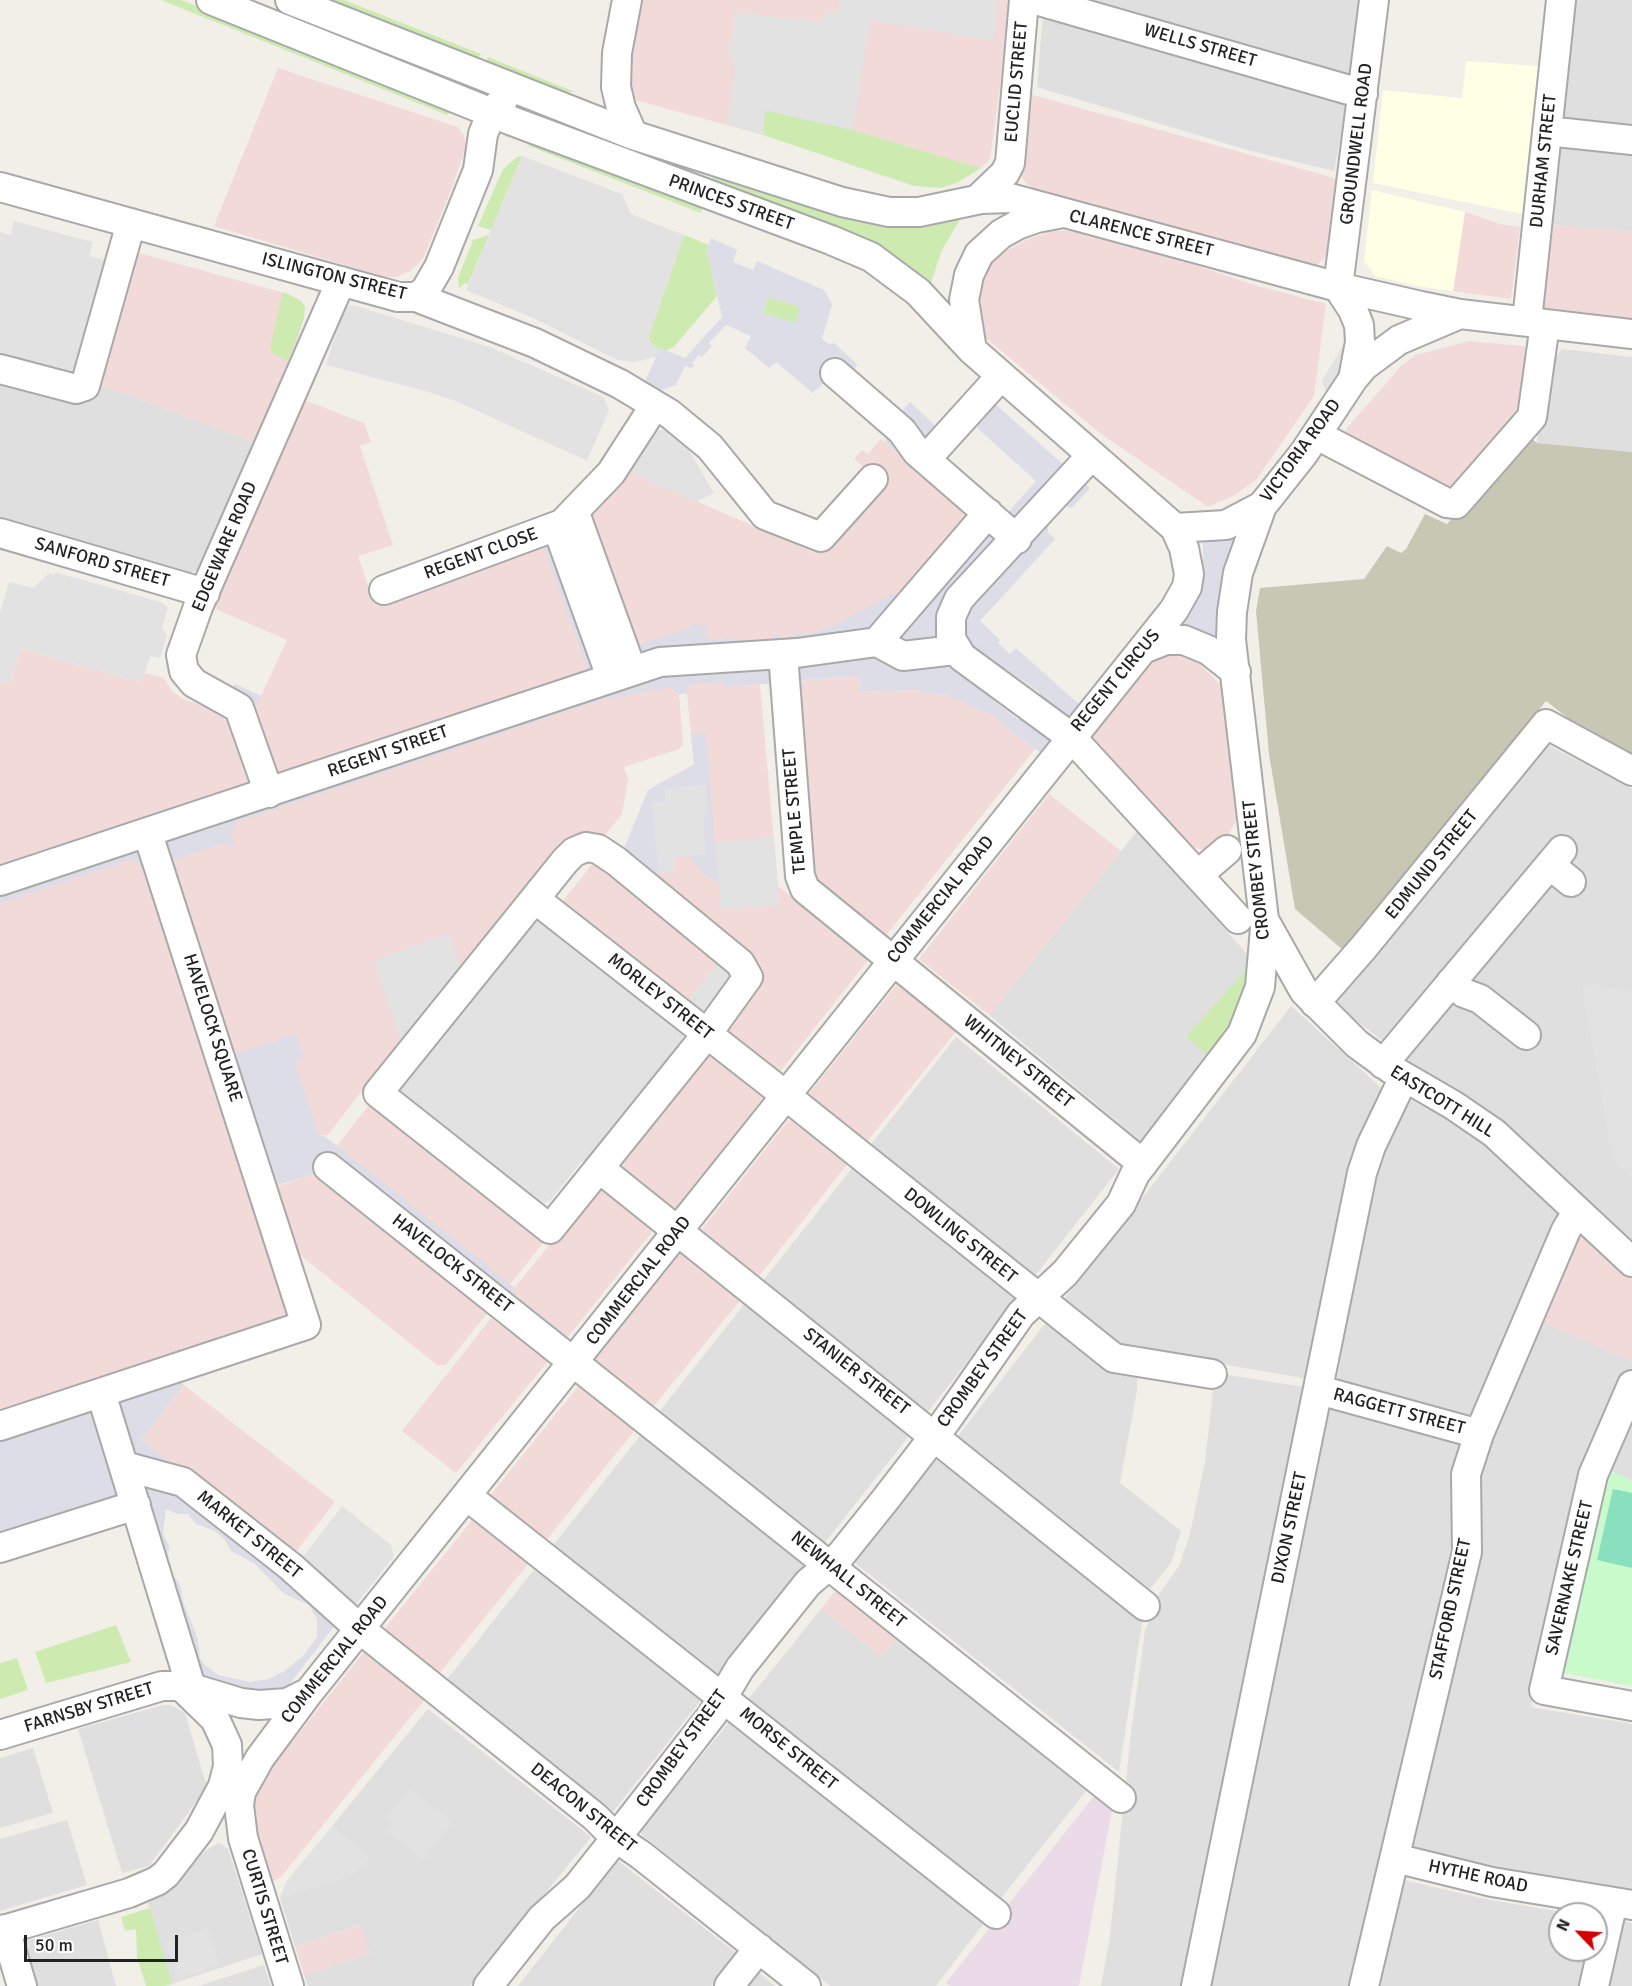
<!DOCTYPE html>
<html>
<head>
<meta charset="utf-8">
<style>
	body { margin:0 }
	#map { position:relative; width:1632px; height:1986px; overflow:hidden; background:#f2efe9; font-family:Signika,sans-serif }
	canvas { display:block }
	.north { position:absolute; left:1548px; top:1902px; width:60px; height:60px; box-sizing:border-box; background:#fff; border:2px solid #a7a7a7; border-radius:50%; rotate:295deg; font-size:16px; font-weight:700; line-height:24px; text-align:center; color:#222 }
	.north::after { content:''; display:block; margin:auto; width:21px; height:27px; background:#d40000; clip-path:polygon(50% 0,100% 100%,50% 72%,0 100%) }
	.scale { position:absolute; left:24px; top:1935px; width:154px; height:27px; box-sizing:border-box; border:3px solid #222; border-top:0; padding-left:8px; font-size:18px; line-height:21px; white-space:nowrap; color:#222; -webkit-text-stroke:4px #fff; paint-order:stroke }
</style>
</head>
<body>
<div id="map">
<canvas width="1632" height="1986"></canvas>
<div class="north">N</div>
<div class="scale">50 m</div>
</div>
<script>
const g = document.querySelector('canvas').getContext('2d');
g.lineJoin = 'round';
function fill(path, color) {
  g.fillStyle = color;
  g.fill(path, 'evenodd');
}
function toPath(rows) {
  const path = new Path2D();
  for (const r of rows) {
    path.moveTo(r[0], r[1]);
    for (let i = 2; i < r.length; i += 2) path.lineTo(r[i], r[i + 1]);
  }
  return path;
}
function trace(path, color, width, dash) {
  g.strokeStyle = color;
  g.lineWidth = width;
  g.lineCap = dash ? 'butt' : 'round';
  g.setLineDash(dash || []);
  g.stroke(path);
}
function drawText(font, color, halo, rows, align = 'center') {
  g.font = font + ' Signika,sans-serif';
  g.lineWidth = 6;
  g.setLineDash([]);
  g.textBaseline = 'middle';
  g.strokeStyle = halo;
  g.fillStyle = color;
  for (const [text, x, y, turn = 0] of rows) {
    g.save();
    g.translate(x, y);
    g.rotate((+turn || 0) * Math.PI / 180);
    g.textAlign = isNaN(turn) ? turn : align;
    if (halo) g.strokeText(text, 0, 0);
    g.fillText(text, 0, 0);
    g.restore();
  }
}
const residential = toPath([
	[1044,0,1358,0,1346,110,1334,171,1251,151,1037,87],
	[1575,0,1632,0,1632,125,1561,117],
	[1556,139,1632,148,1632,232,1547,224],
	[1562,349,1632,357,1632,452,1537,443,1542,393,1553,361],
	[0,378,82,378,254,442,198,570,189,573,0,518],
	[1544,743,1632,789,1632,1251,1478,1114,1335,1004],
	[1138,830,1254,962,1238,1008,1210,1054,1141,1141,989,1015],
	[1291,1006,1389,1095,1357,1138,1308,1379,1130,1348,1137,1371,1137,1390,1120,1483,1181,1531,1171,1563,1150,1589,958,1436],
	[956,1037,1119,1169,612,1813,445,1682],
	[1404,1097,1464,1126,1494,1147,1560,1217,1470,1420,1336,1386,1372,1173],
	[1542,1322,1632,1361,1632,1370,1600,1441,1571,1537,1531,1707,1632,1724,1632,1894,1489,1871,1411,1851,1481,1549,1479,1491,1483,1463],
	[1215,1373,1305,1387,1181,1986,1101,1986,1110,1936,1131,1732,1145,1631,1159,1594,1179,1566,1190,1534,1205,1462],
	[1632,1405,1632,1481,1605,1468],
	[1330,1408,1460,1443,1450,1495,1454,1546,1350,1986,1210,1986],
	[942,1453,1143,1616,1119,1772,855,1563],
	[821,1609,882,1657,897,1638,1086,1791,999,1901,746,1702],
	[163,1705,171,1705,185,1713,207,1787,149,1866,122,1873,78,1729],
	[428,1709,591,1837,470,1986,308,1986,304,1975,370,1954,360,1925,295,1946,280,1898,353,1875,369,1856,332,1826],
	[731,1720,984,1923,936,1986,830,1986,639,1832],
	[33,1748,53,1813,0,1828,0,1758],
	[67,1820,87,1885,0,1911,0,1839],
	[219,1843,228,1849,262,1954,172,1984,148,1903,171,1888,206,1850],
	[617,1860,736,1953,711,1986,518,1986],
	[1404,1880,1485,1899,1573,1914,1560,1914,1560,1950,1589,1950,1582,1986,1378,1986],
	[98,1920,116,1986,32,1986,19,1943],
	[1618,1920,1632,1923,1632,1986,1604,1986],
	[264,1965,271,1986,198,1986],
	[758,1972,775,1986,748,1986]
]);
const commercial = toPath([
	[633,0,1012,0,990,159,981,168,853,130,765,110,763,135,639,101,631,97,622,62],
	[278,68,458,127,464,135,466,147,450,193,423,259,410,271,397,277,385,277,214,226],
	[1029,94,1342,180,1331,247,1326,256,1316,267,1308,268,1035,190,1024,181,1019,170],
	[1465,212,1500,224,1520,227,1511,299,1453,291],
	[1547,224,1632,232,1632,319,1538,308],
	[1053,231,1078,231,1108,236,1251,284,1326,304,1314,396,1256,480,1233,496,1208,507,1101,434,981,334,975,307,983,277,991,264,1001,254,1028,239],
	[139,253,288,294,303,303,304,318,297,341,254,442,95,383,133,258],
	[1469,341,1534,347,1528,400,1453,496,1345,435,1347,428,1402,365,1416,355],
	[304,400,364,423,371,442,360,446,393,545,358,556,374,603,584,521,603,504,625,470,815,553,878,480,854,459,862,450,868,454,881,439,898,453,902,448,972,511,912,583,896,596,831,627,804,636,801,632,798,681,855,676,860,680,861,692,913,690,947,696,999,717,997,720,1035,749,883,939,810,877,777,683,760,684,778,886,869,959,778,1074,718,1027,763,969,623,851,648,790,694,764,687,694,679,694,683,744,679,749,624,767,628,778,622,814,602,839,554,857,388,1057,328,1135,318,1135,296,1066,297,1060,233,1055,291,1324,0,1421,0,684,11,681,20,649,141,682,145,673,164,678,171,690,183,699,221,712,235,684,261,696,287,640,218,610,215,606],
	[1168,645,1199,664,1222,686,1238,813,1236,821,1226,838,1206,851,1195,848,1182,840,1087,734,1143,662],
	[1049,794,1121,851,989,1015,919,959],
	[593,863,718,963,687,1002,562,902],
	[899,982,958,1029,862,1148,803,1101],
	[707,1039,770,1089,674,1211,611,1162],
	[375,1097,547,1238,446,1365,437,1365,284,1242,274,1187,322,1172,337,1146],
	[792,1116,849,1162,756,1280,698,1234],
	[598,1185,652,1224,651,1233,568,1337,511,1292],
	[1578,1235,1605,1251,1632,1276,1632,1361,1542,1322],
	[688,1243,747,1292,653,1407,594,1359],
	[491,1318,548,1361,456,1473,402,1431],
	[580,1384,632,1424,635,1430,544,1543,488,1498],
	[184,1385,335,1502,292,1557,141,1439],
	[477,1514,533,1558,438,1675,381,1633],
	[836,1590,897,1638,882,1657,821,1609],
	[365,1651,425,1699,280,1878,267,1883,246,1799],
	[361,1925,370,1954,304,1975,295,1946]
]);
const industrial = toPath([
	[1094,1796,1112,1810,1079,1986,950,1986,946,1983]
]);
const education = toPath([
	[1466,61,1538,66,1522,214,1373,183,1383,90,1462,98],
	[1372,190,1465,212,1453,291,1416,286,1375,276,1364,261]
]);
const construction = toPath([
	[1523,432,1537,443,1632,452,1632,755,1573,722,1546,701,1343,950,1295,909,1269,754,1256,611,1260,588,1364,579,1387,546,1401,553,1406,549,1425,514,1447,524]
]);
const grass = toPath([
	[161,0,181,0,456,109,447,115],
	[321,0,344,0,481,54,477,62],
	[488,57,575,92,560,92,485,66],
	[765,110,853,130,981,168,957,183,940,188,914,186,763,135],
	[533,144,703,206,701,213,526,145],
	[522,156,491,230,478,226,503,169,517,157],
	[714,173,961,218,942,250,930,286,908,265,892,255,710,184],
	[489,235,468,284,465,283,459,288,458,278,473,240],
	[684,235,709,245,707,250,717,296,674,347,662,353,648,339],
	[283,292,300,300,305,306,304,318,288,361,273,354,270,348],
	[768,297,801,307,796,323,763,313],
	[1248,968,1242,999,1234,1018,1208,1055,1186,1037],
	[116,1625,131,1662,46,1683,35,1652],
	[17,1658,28,1690,0,1699,0,1663],
	[150,1908,172,1984,165,1986,146,1986,137,1957,136,1929,125,1931,121,1917]
]);
const park = toPath([
	[1605,1468,1632,1481,1632,1686,1558,1672]
]);
const pitch = toPath([
	[1613,1489,1632,1493,1632,1568,1597,1560]
]);
const parking = toPath([
	[839,0,998,0,993,40,870,20,853,130,765,110,763,135,726,123,735,71,726,43,733,40,733,12,824,22,825,12,838,13],
	[522,156,622,194,631,214,684,235,648,339,662,353,660,356,634,362,615,359,533,318,466,290],
	[14,221,93,242,89,256,111,261,78,381,0,360,0,232,11,235],
	[353,305,490,347,603,397,609,410,587,461,458,402,429,392,326,365,342,314,348,306],
	[1350,345,1345,365,1329,399,1322,381,1342,347],
	[660,430,669,430,681,437,714,493,696,502,625,470,654,432],
	[55,572,160,602,168,607,162,628,167,635,160,658,150,656,142,682,20,649,11,681,0,684,0,613,9,582,33,588,49,573,54,575],
	[706,784,708,815,703,816,706,855,674,857,674,873,658,874,652,802,665,801,664,788],
	[774,837,779,905,721,910,715,842],
	[543,919,681,1029,684,1041,593,1159,581,1162,550,1201,536,1204,402,1097,400,1083,535,920],
	[449,933,461,969,401,1042,373,961],
	[721,959,735,975,710,1017,687,1002],
	[1588,984,1632,991,1632,1178,1615,1162,1611,1151,1583,993,1583,986],
	[342,1506,391,1545,394,1556,354,1607,299,1562],
	[410,1788,453,1822,424,1860,385,1830,391,1822,386,1817],
	[332,1826,369,1855,353,1875,280,1898,286,1882],
	[208,1928,220,1965,177,1979,166,1942]
]);
const plaza = toPath([
	[711,238,737,250,733,262,753,270,757,261,824,290,832,304,822,339,829,344,834,343,858,365,850,373,897,416,910,402,939,429,976,387,1090,488,1072,508,1064,506,1049,517,1048,533,1055,539,980,621,1000,640,998,643,1010,654,1016,648,1081,706,1077,711,1064,717,1043,706,1039,692,1007,670,993,671,958,637,995,546,986,548,948,591,937,616,948,661,987,683,989,697,1017,719,1037,719,1051,739,1049,745,1042,754,997,720,998,717,947,696,913,690,861,692,860,680,855,676,724,687,723,682,687,685,687,693,678,694,669,687,601,700,237,822,231,833,235,845,227,847,225,843,171,861,234,1054,296,1034,304,1057,297,1060,296,1066,319,1135,324,1136,340,1148,498,1274,515,1288,512,1292,565,1334,545,1358,326,1186,322,1172,274,1186,143,864,129,860,0,903,0,864,245,784,248,776,232,736,237,734,229,715,224,717,221,712,235,684,261,696,253,712,279,773,587,669,541,539,576,527,628,648,686,629,692,624,707,626,706,635,709,639,724,640,727,638,763,642,779,635,782,640,800,632,804,635,831,627,893,593,896,596,912,583,972,511,902,449,898,453,885,442,891,434,828,379,813,393,776,362,769,368,745,348,751,336,726,325,709,343,712,346,702,357,699,355,692,363,694,366,692,368,685,366,676,385,652,393,643,386,660,348,685,358,722,317,707,250],
	[768,297,800,307,796,323,763,313],
	[976,427,1036,481,1005,516,945,462],
	[1239,531,1222,645,1182,624,1203,574,1203,536],
	[706,733,718,882,703,874,690,856,706,855,703,815,708,814,706,784,665,788,665,801,652,802,659,881,623,851,648,790,694,765,691,734],
	[167,1371,184,1385,141,1439,360,1610,332,1629,289,1685,279,1690,257,1692,195,1674,128,1522,0,1563,0,1421],
	[166,1509,177,1514,188,1514,196,1524,213,1530,224,1539,231,1551,255,1564,283,1593,309,1605,317,1619,317,1637,304,1655,285,1671,268,1679,250,1682,218,1675,205,1665,200,1659,198,1639,184,1604,180,1584,172,1574,168,1561,169,1546,163,1533]
]);
const minor = toPath([
	[211,0,512,121,831,240,871,257,918,292,972,350,1175,528,1184,548,1189,574,1187,587,1174,610,309,1692,260,1758,241,1792,239,1805,243,1838,289,1986],
	[290,0,633,135,842,202,889,212,919,212,981,199,1010,198,1338,287,1421,306,1460,314,1632,334],
	[627,0,617,53,616,87,621,108,633,135],
	[1036,0,1363,94],
	[1547,131,1632,140],
	[0,187,398,297,416,297,535,343,620,384,670,414,710,447,765,515,821,537,873,479],
	[978,199,1005,173,1010,163,1024,0],
	[1338,287,1374,0],
	[1338,287,1353,310,1359,325,1360,342,1353,379],
	[416,297,425,291,439,267,478,170,483,134,492,112,503,100],
	[1527,321,1561,0],
	[972,350,964,300,969,275,979,254,1001,234,1017,225,1037,218,1063,213],
	[0,369,76,389,85,386,131,223],
	[835,373,902,431,917,452,1017,539],
	[1317,435,1447,503,1456,504,1532,417,1545,324],
	[1091,456,959,599,951,617,951,639,962,657,1071,737,1238,919],
	[926,459,1001,376],
	[575,513,632,671],
	[557,527,611,677],
	[1175,528,1226,525,1262,506,1304,453,1353,379,1364,366,1399,340,1460,314],
	[0,533,205,593],
	[384,590,562,524,611,473,655,405],
	[877,642,988,513],
	[1143,649,1166,640,1184,640,1208,650,1236,672],
	[783,654,800,876,805,889,1143,1164],
	[269,793,239,708,194,683,184,671,181,655,198,607,341,281],
	[586,847,598,849,616,861,740,963,748,977,707,1034,550,1229,378,1093,565,861,574,852,586,847],
	[1550,865,1571,882],
	[1199,874,1227,850],
	[0,881,660,662,797,653,877,642,903,656,955,650],
	[535,899,775,1087,1114,1358,1212,1374],
	[1267,925,1304,991,1357,1044,1391,1069,1453,1105,1494,1133,1632,1262],
	[1451,982,1464,993,1480,999,1526,1035],
	[1315,1003,1364,947,1546,724,1632,771],
	[1383,1064,1562,850],
	[328,1167,1121,1798],
	[599,1168,1145,1606],
	[1632,1385,1593,1475,1544,1690,1632,1706],
	[1319,1390,1479,1434],
	[101,1393,191,1687],
	[0,1426,306,1325,148,834],
	[124,1466,183,1482,290,1566,360,1629,595,1817,616,1838,641,1855,806,1986],
	[467,1496,996,1914],
	[0,1548,136,1505],
	[0,1735,162,1686,185,1686,241,1703,259,1705,287,1703,309,1692],
	[1395,1858,1492,1882,1632,1905],
	[5,1929,22,1986],
	[0,1931,129,1893,157,1881,166,1874,199,1831,223,1786,228,1766,227,1745,215,1719,180,1685],
	[488,1986,542,1918,577,1887,616,1838,712,1715,740,1668,808,1583,840,1556,885,1500,946,1421,1021,1314,1065,1273,1121,1204,1135,1174,1242,1034,1260,987,1265,928,1231,640,1232,612,1238,573,1262,506],
	[729,1986,759,1948],
	[1196,1986,1362,1173,1371,1146,1404,1077],
	[1364,1986,1467,1552,1466,1474,1479,1434,1566,1230,1577,1212],
	[1594,1986,1613,1902]
]);
const streetNames = [
	["WELLS STREET",1200,46,16],
	["EUCLID STREET",1017,82,-85],
	["GROUNDWELL ROAD",1357,144,-83],
	["DURHAM STREET",1544,161,-84],
	["PRINCES STREET",731,203,20],
	["CLARENCE STREET",1141,234,14],
	["ISLINGTON STREET",334,277,14],
	["VICTORIA ROAD",1301,451,-54],
	["EDGEWARE ROAD",225,547,-67],
	["REGENT CLOSE",481,554,-20],
	["SANFORD STREET",102,563,16],
	["REGENT CIRCUS",1116,681,-50],
	["REGENT STREET",388,752,-19],
	["TEMPLE STREET",795,811,-95],
	["EDMUND STREET",1432,865,-51],
	["CROMBEY STREET",1257,870,-96],
	["COMMERCIAL ROAD",941,900,-51],
	["MORLEY STREET",660,997,38],
	["HAVELOCK SQUARE",212,1028,72],
	["WHITNEY STREET",1018,1062,39],
	["EASTCOTT HILL",1442,1102,32],
	["DOWLING STREET",960,1236,39],
	["HAVELOCK STREET",452,1264,38],
	["COMMERCIAL ROAD",639,1281,-52],
	["CROMBEY STREET",983,1369,-54],
	["STANIER STREET",856,1372,38],
	["RAGGETT STREET",1399,1412,15],
	["DIXON STREET",1290,1528,-78],
	["MARKET STREET",249,1535,39],
	["SAVERNAKE STREET",1570,1578,-77],
	["NEWHALL STREET",848,1580,39],
	["STAFFORD STREET",1451,1609,-78],
	["COMMERCIAL ROAD",335,1660,-51],
	["FARNSBY STREET",89,1708,-17],
	["CROMBEY STREET",682,1749,-54],
	["MORSE STREET",788,1749,39],
	["DEACON STREET",583,1808,39],
	["HYTHE ROAD",1478,1877,12],
	["CURTIS STREET",264,1907,73]
];
fill(residential, '#e0dfdf');
fill(commercial, '#f2dad9');
fill(industrial, '#ebdbe8');
fill(education, '#ffffe5');
fill(construction, '#c7c7b4');
fill(grass, '#cdebb0');
fill(park, '#c8facc');
fill(pitch, '#88e0be');
fill(parking, '#e2e2e2');
fill(plaza, '#dddde8');
trace(minor, '#a9a9a9', 32);
trace(minor, '#fff', 28);
drawText('18px', '#222', '#fff', streetNames);
</script>
</body>
</html>
